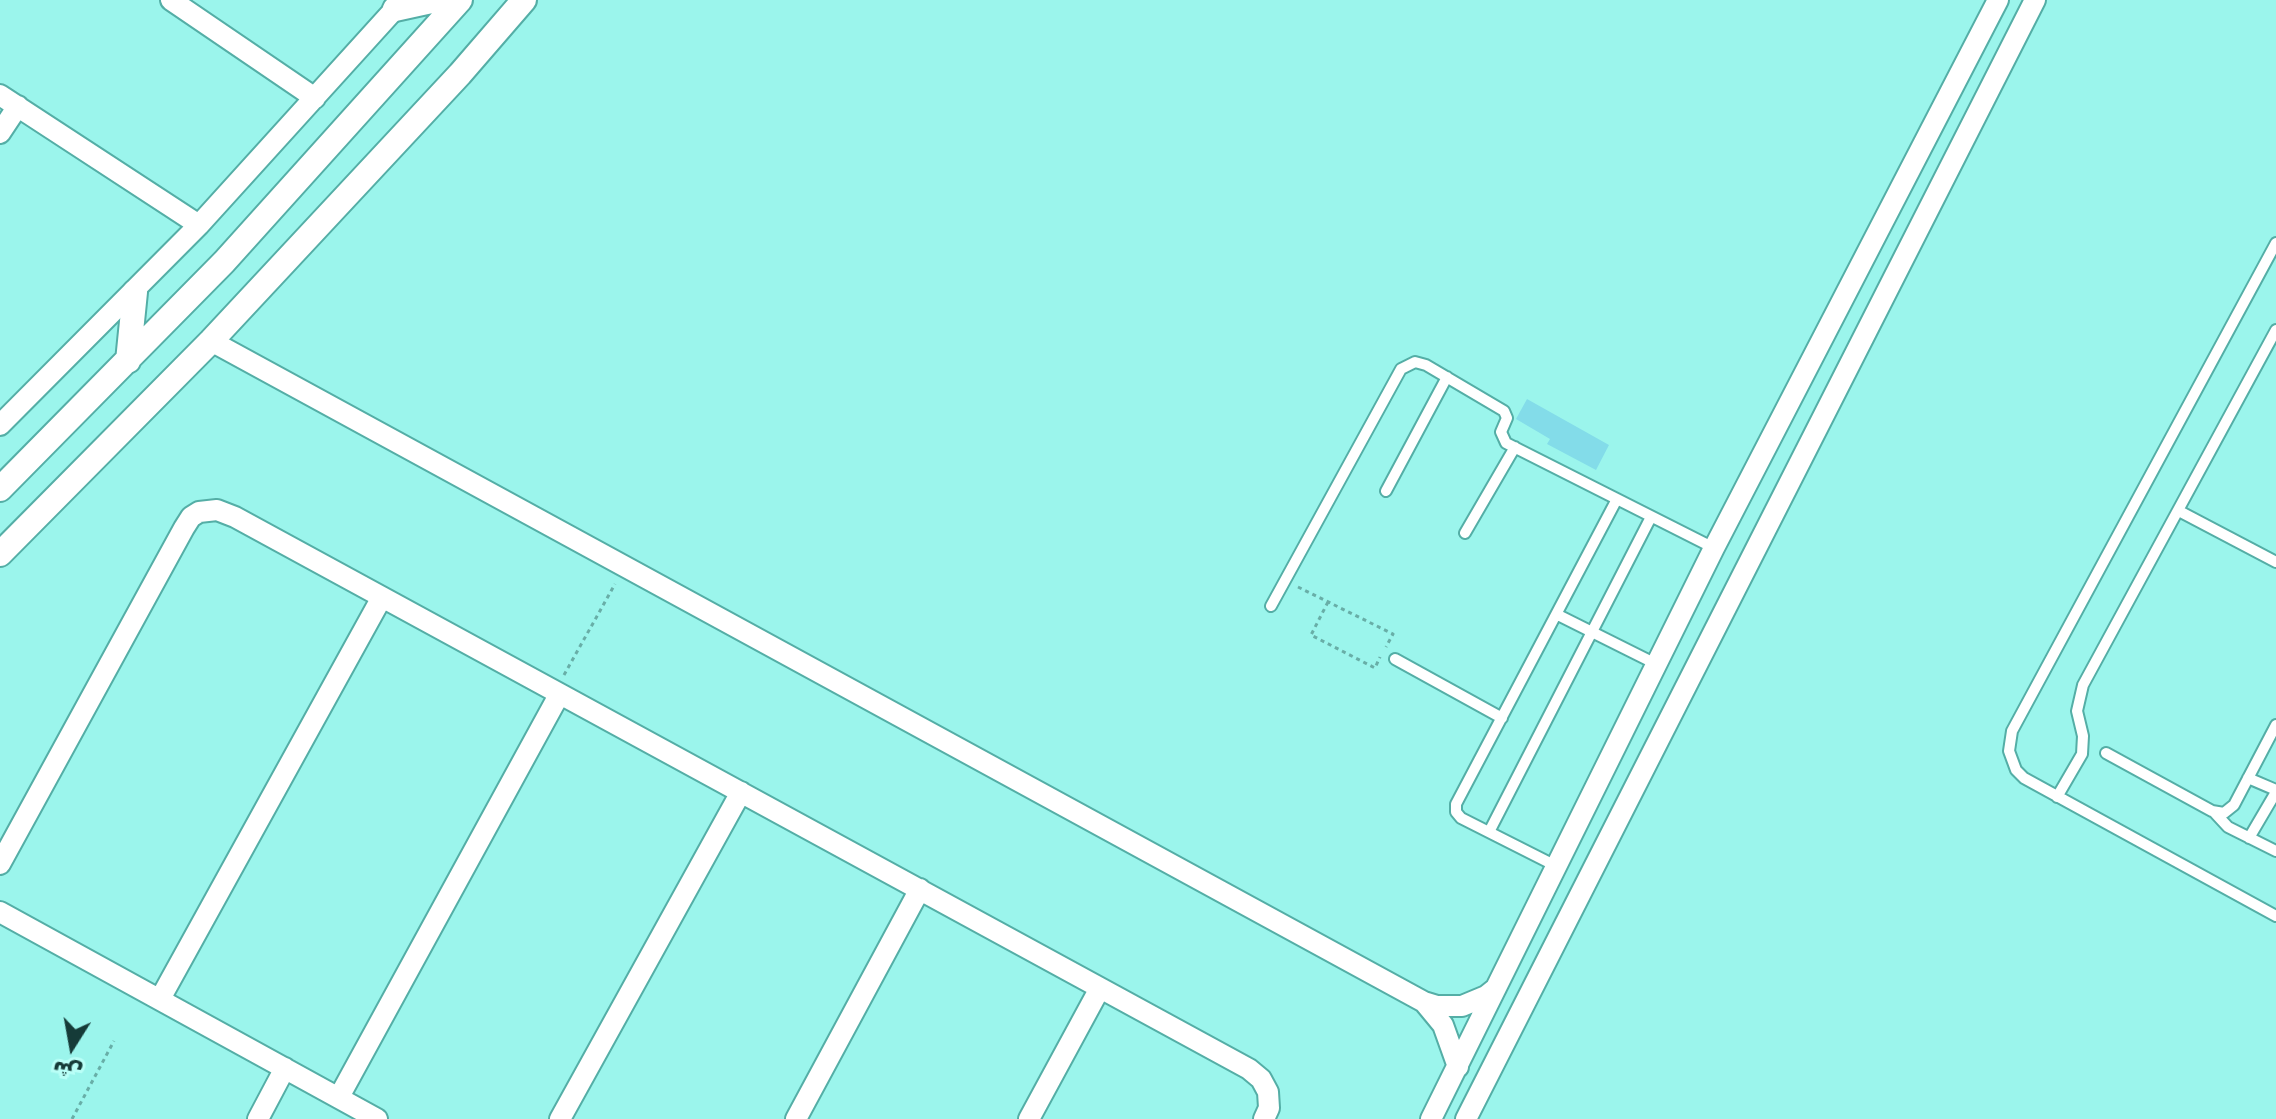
<!DOCTYPE html>
<html>
<head>
<meta charset="utf-8">
<style>
	body { margin:0 }
	#map { position:relative; width:2276px; height:1119px; overflow:hidden; background:#9bf5ec; font-family:"DejaVu Sans","Noto Naskh Arabic",sans-serif }
	canvas { display:block }
	.north { position:absolute; left:32px; top:1007px; width:80px; height:80px; -webkit-text-stroke:6px #b9fff7; paint-order:stroke; rotate:191deg; font-size:22px; font-weight:700; line-height:32px; text-align:center; color:#153b38 }
	.north::after { content:''; display:block; margin:auto; width:28px; height:36px; background:#153b38; clip-path:polygon(50% 0,100% 100%,50% 72%,0 100%) }
</style>
</head>
<body>
<div id="map">
<canvas width="2276" height="1119"></canvas>
<div class="north">ش</div>
</div>
<script>
const g = document.querySelector('canvas').getContext('2d');
g.lineJoin = 'round';
function fill(path, color) {
  g.fillStyle = color;
  g.fill(path, 'evenodd');
}
function toPath(rows) {
  const path = new Path2D();
  for (const r of rows) {
    path.moveTo(r[0], r[1]);
    for (let i = 2; i < r.length; i += 2) path.lineTo(r[i], r[i + 1]);
  }
  return path;
}
function trace(path, color, width, dash) {
  g.strokeStyle = color;
  g.lineWidth = width;
  g.lineCap = dash ? 'butt' : 'round';
  g.setLineDash(dash || []);
  g.stroke(path);
}
const building = toPath([
	[1527,399,1609,445,1596,470,1547,444,1550,439,1516,419]
]);
const path = toPath([
	[1298,587,1393,634,1386,647],
	[1328,602,1311,635,1375,668,1380,657],
	[564,675,615,584],
	[72,1119,114,1041]
]);
const service = toPath([
	[2276,243,2012,731,2009,751,2016,770,2024,778,2276,916],
	[1386,491,1447,377],
	[2179,511,2276,562],
	[1465,533,1515,447],
	[1271,606,1401,369,1415,362,1426,365,1504,411,1507,418,1501,432,1506,443,1714,548],
	[1558,615,1656,664],
	[1395,659,1502,718],
	[2106,753,2212,811,2224,813,2234,805,2276,725],
	[2248,778,2276,790],
	[2057,797,2082,754,2083,736,2077,711,2083,685,2276,330],
	[2215,813,2228,827,2276,851],
	[1489,832,1651,517],
	[2249,838,2276,792],
	[1556,866,1461,818,1456,812,1456,804,1617,499]
]);
const minor = toPath([
	[171,0,315,98],
	[0,95,199,225],
	[0,133,18,106],
	[211,341,1424,1002,1437,1006,1462,1006,1486,996,1496,988],
	[0,425,199,225,403,0],
	[0,864,184,528,191,517,199,512,217,510,235,517,1249,1069,1261,1079,1268,1092,1269,1108,1264,1119],
	[0,912,377,1119],
	[160,999,382,597],
	[1424,1002,1443,1025,1458,1067],
	[339,1097,559,695],
	[258,1119,285,1068],
	[560,1119,741,792],
	[796,1119,920,889],
	[1029,1119,1100,988],
	[1431,1119,1714,548,1998,0],
	[1466,1119,2035,0]
]);
const tertiary = toPath([
	[395,9,436,0],
	[128,361,135,292],
	[0,489,224,262,460,0],
	[0,554,211,341,460,74,524,0]
]);
fill(building, '#83dce9');
trace(service, '#54aea6', 14);
trace(minor, '#54aea6', 24);
trace(tertiary, '#54aea6', 28);
trace(path, '#68aea7', 3, [4, 4]);
trace(service, '#fff', 10);
trace(minor, '#fff', 20);
trace(tertiary, '#fff', 24);
</script>
</body>
</html>
